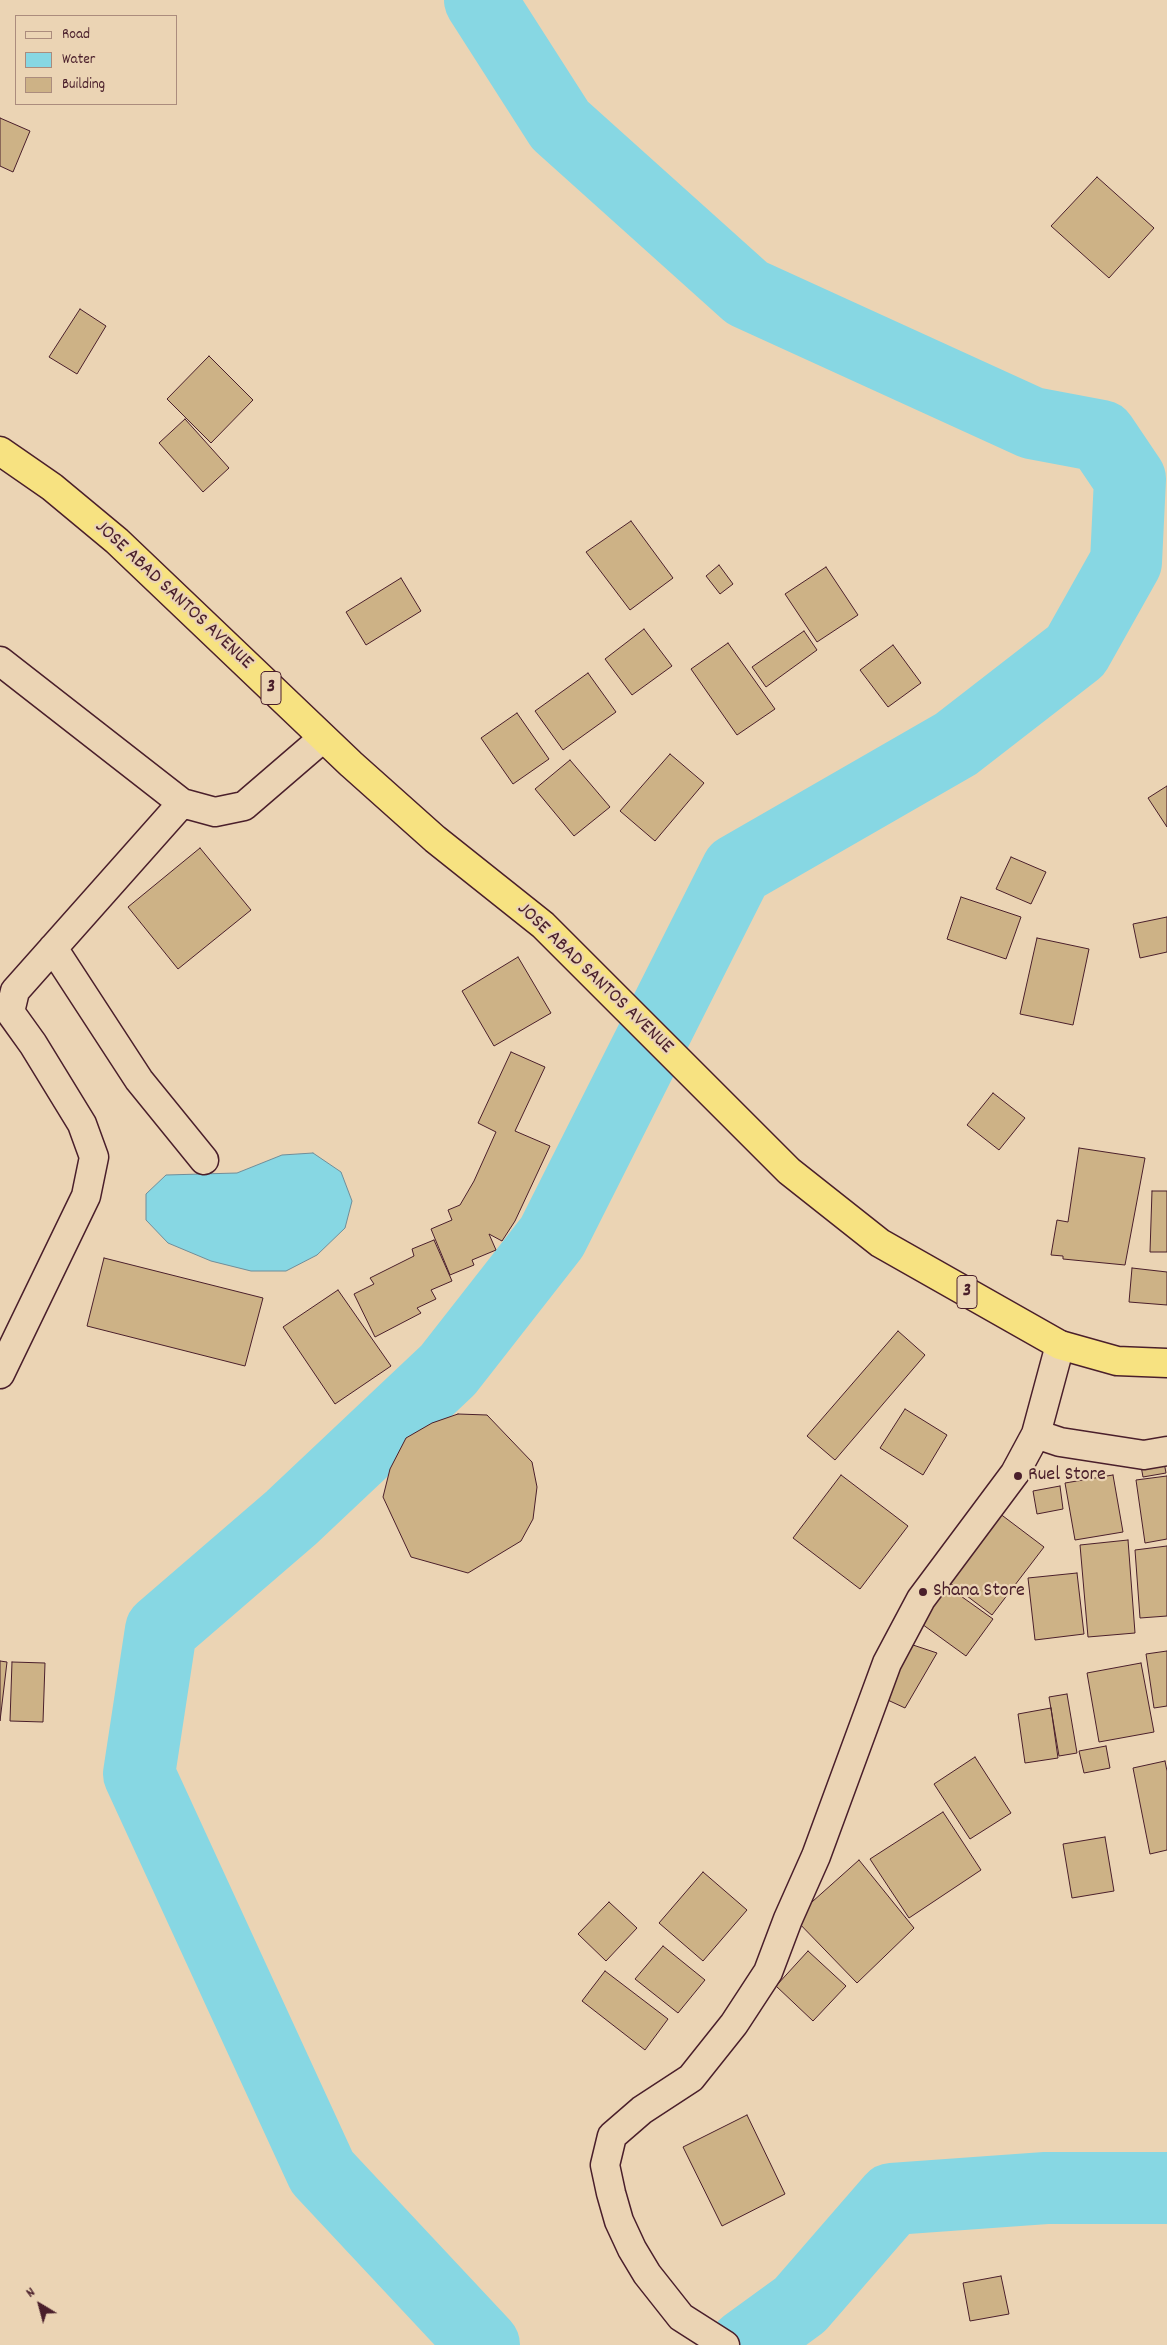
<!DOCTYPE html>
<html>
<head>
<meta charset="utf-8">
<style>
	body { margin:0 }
	#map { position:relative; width:1167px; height:2345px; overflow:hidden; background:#ebd4b4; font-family:Dekko,sans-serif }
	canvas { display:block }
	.legend { position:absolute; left:15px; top:15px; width:162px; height:90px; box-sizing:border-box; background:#ebd4b4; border:1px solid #ab8c7d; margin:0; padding:6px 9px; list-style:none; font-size:15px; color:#4a1f2b }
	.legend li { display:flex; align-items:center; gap:10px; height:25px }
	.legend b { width:25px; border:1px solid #ab8c7d }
	.north { position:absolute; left:15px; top:2280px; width:50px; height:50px; -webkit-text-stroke:4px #ebd4b4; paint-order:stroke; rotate:323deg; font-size:14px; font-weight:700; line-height:20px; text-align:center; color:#4a1f2b }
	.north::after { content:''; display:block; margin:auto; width:18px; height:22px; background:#4a1f2b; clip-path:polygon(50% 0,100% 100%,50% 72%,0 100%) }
</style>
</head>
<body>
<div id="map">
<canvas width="1167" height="2345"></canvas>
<ul class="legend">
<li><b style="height:6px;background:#ebd4b4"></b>Road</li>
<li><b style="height:14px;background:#87d7e3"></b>Water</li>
<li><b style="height:14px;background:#cdb286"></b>Building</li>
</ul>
<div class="north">N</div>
</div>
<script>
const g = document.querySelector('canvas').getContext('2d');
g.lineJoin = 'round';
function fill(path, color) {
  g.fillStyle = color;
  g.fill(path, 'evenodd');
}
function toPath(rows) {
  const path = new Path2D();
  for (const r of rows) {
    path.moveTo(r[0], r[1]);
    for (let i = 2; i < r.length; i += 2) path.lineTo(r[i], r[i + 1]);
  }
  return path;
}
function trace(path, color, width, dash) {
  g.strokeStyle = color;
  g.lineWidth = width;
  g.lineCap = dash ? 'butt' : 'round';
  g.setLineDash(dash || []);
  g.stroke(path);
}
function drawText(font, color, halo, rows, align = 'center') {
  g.font = font + ' Dekko,sans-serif';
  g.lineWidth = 4.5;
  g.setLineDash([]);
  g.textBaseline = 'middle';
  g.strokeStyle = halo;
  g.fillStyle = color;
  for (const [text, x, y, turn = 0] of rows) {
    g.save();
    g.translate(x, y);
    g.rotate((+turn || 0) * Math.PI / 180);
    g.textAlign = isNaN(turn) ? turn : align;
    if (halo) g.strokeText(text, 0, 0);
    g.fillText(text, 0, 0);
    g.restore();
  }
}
const water = toPath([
	[313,1153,341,1172,352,1201,345,1228,317,1255,286,1271,251,1271,211,1261,168,1243,146,1220,146,1194,166,1175,237,1173,282,1155,313,1153]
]);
const river = toPath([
	[480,0,560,125,747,293,1032,423,1101,436,1130,479,1126,562,1076,651,956,744,737,870,552,1237,448,1370,291,1518,161,1630,139,1774,322,2172,484,2345],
	[745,2345,800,2305,892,2199,1046,2188,1167,2188]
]);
const building = toPath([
	[0,118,30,131,13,172,0,166,0,118],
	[1097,177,1154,228,1109,278,1051,226,1097,177],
	[80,309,106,326,77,374,49,357,80,309],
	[209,356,253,400,211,443,167,399,209,356],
	[185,419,229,468,203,492,159,443,185,419],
	[631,521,673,578,630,610,586,552,631,521],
	[719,565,733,584,720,594,706,576,719,565],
	[826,567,858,615,817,642,785,594,826,567],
	[401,578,421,611,366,645,346,612,401,578],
	[644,629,672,666,632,695,605,659,644,629],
	[804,631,817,650,766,687,752,667,804,631],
	[728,643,775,709,737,735,691,669,728,643],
	[893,645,921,683,888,707,860,670,893,645],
	[588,673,616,712,563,750,535,711,588,673],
	[517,713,549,759,513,784,481,738,517,713],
	[670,754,704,783,655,841,620,811,670,754],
	[570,760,610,807,574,836,535,789,570,760],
	[1167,786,1167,827,1148,798,1167,786],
	[200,848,251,910,178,969,128,907,200,848],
	[1011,857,1046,872,1031,904,996,889,1011,857],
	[961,897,1021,917,1006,959,947,939,961,897],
	[1167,917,1167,952,1140,958,1133,924,1167,917],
	[1037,938,1089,949,1073,1025,1020,1014,1037,938],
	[518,957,551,1013,494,1046,462,991,518,957],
	[511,1052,545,1067,515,1131,550,1146,515,1221,502,1241,489,1234,496,1250,472,1260,474,1265,450,1275,431,1229,452,1220,448,1210,460,1205,474,1181,496,1132,478,1123,511,1052],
	[993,1093,1025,1118,999,1150,967,1125,993,1093],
	[1079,1148,1145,1158,1125,1265,1063,1259,1063,1256,1051,1255,1057,1220,1068,1222,1079,1148],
	[1152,1191,1167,1191,1167,1252,1150,1252,1152,1191],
	[434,1240,452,1281,431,1290,436,1299,417,1308,421,1313,375,1337,354,1294,374,1284,370,1278,414,1256,412,1249,434,1240],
	[104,1258,263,1298,245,1366,87,1326,104,1258],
	[1132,1268,1167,1272,1167,1305,1129,1302,1132,1268],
	[338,1290,391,1366,335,1404,283,1327,338,1290],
	[898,1331,925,1355,835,1460,807,1436,898,1331],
	[905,1409,947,1435,923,1475,880,1448,905,1409],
	[458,1414,487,1415,532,1462,537,1487,533,1519,521,1541,468,1573,411,1557,383,1497,390,1469,406,1438,432,1423,458,1414],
	[1164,1462,1166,1473,1143,1477,1141,1466,1164,1462],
	[841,1475,908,1526,860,1589,793,1538,841,1475],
	[1113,1475,1123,1532,1075,1540,1065,1483,1113,1475],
	[1167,1476,1167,1539,1145,1543,1136,1480,1167,1476],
	[1060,1486,1063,1509,1037,1514,1033,1491,1060,1486],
	[999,1513,1044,1547,992,1615,946,1580,999,1513],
	[1128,1540,1135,1633,1088,1637,1080,1545,1128,1540],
	[1167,1546,1167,1616,1140,1618,1135,1550,1167,1546],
	[1077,1573,1084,1634,1035,1640,1028,1578,1077,1573],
	[944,1584,993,1619,966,1656,915,1619,944,1584],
	[910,1644,937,1653,905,1708,879,1696,910,1644],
	[1167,1651,1167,1706,1154,1708,1146,1654,1167,1651],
	[0,1661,7,1662,0,1721,0,1661],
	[12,1662,45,1663,43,1722,10,1721,12,1662],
	[1141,1663,1154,1732,1099,1742,1087,1673,1141,1663],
	[1067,1694,1077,1753,1059,1756,1049,1697,1067,1694],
	[1051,1708,1058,1758,1025,1763,1018,1714,1051,1708],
	[1106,1746,1110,1768,1084,1773,1079,1751,1106,1746],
	[975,1757,1011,1813,970,1839,934,1784,975,1757],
	[1165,1761,1167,1771,1167,1850,1150,1854,1133,1768,1165,1761],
	[943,1812,981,1870,909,1918,870,1859,943,1812],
	[1105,1837,1114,1891,1072,1898,1063,1844,1105,1837],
	[859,1860,914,1928,857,1983,794,1918,859,1860],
	[703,1872,747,1910,703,1961,659,1923,703,1872],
	[609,1902,637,1928,606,1961,578,1934,609,1902],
	[663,1946,705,1980,678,2013,635,1979,663,1946],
	[808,1951,846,1986,813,2021,776,1986,808,1951],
	[605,1971,668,2019,645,2050,582,2001,605,1971],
	[747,2115,785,2194,722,2226,683,2147,747,2115],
	[1001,2276,1009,2314,970,2321,963,2283,1001,2276]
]);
const minor = toPath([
	[0,661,182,803,215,812,244,806,323,738],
	[53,948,139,1080,204,1160],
	[0,1374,86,1196,94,1157,82,1124,33,1044,10,1012,15,991,182,803],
	[1036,1434,1060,1442,1144,1455,1167,1451],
	[725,2345,681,2317,647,2274,632,2249,619,2221,611,2193,605,2165,612,2136,642,2110,691,2078,734,2024,768,1972,788,1919,816,1856,887,1663,921,1599,1015,1473,1036,1434,1060,1345]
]);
const highway = toPath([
	[0,451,52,487,117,541,351,764,435,839,543,925,789,1171,880,1243,1060,1345,1117,1361,1167,1363]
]);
const markers = [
	[1018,1476,5,"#4a1f2b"],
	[923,1592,5,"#4a1f2b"]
];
const shields = [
	[271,688,20],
	[967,1292,20]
];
const shieldNames = [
	["3",271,688],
	["3",967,1292]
];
const streetNames = [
	["JOSE ABAD SANTOS AVENUE",173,596,43],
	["JOSE ABAD SANTOS AVENUE",594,979,44]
];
const poiNames = [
	["Ruel Store",1028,1476],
	["Shana Store",933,1592]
];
fill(water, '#87d7e3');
trace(water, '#6f8d99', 1);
trace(river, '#87d7e3', 72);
fill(building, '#cdb286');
trace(building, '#4a1f2b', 1);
trace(minor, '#4a1f2b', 31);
trace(highway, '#4a1f2b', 31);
trace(minor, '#ebd4b4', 28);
trace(highway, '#f7e281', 28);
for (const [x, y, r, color] of markers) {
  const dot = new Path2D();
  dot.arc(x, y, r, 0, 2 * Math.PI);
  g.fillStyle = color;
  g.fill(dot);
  trace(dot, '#ebd4b4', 2);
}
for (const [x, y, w] of shields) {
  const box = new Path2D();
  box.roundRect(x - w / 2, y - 16.5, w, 33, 4);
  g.fillStyle = '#ebd4b4';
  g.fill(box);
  trace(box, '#4a1f2b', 1);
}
drawText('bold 19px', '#4a1f2b', null, shieldNames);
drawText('20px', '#4a1f2b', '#ebd4b4', streetNames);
drawText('20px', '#4a1f2b', '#ebd4b4', poiNames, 'left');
</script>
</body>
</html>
